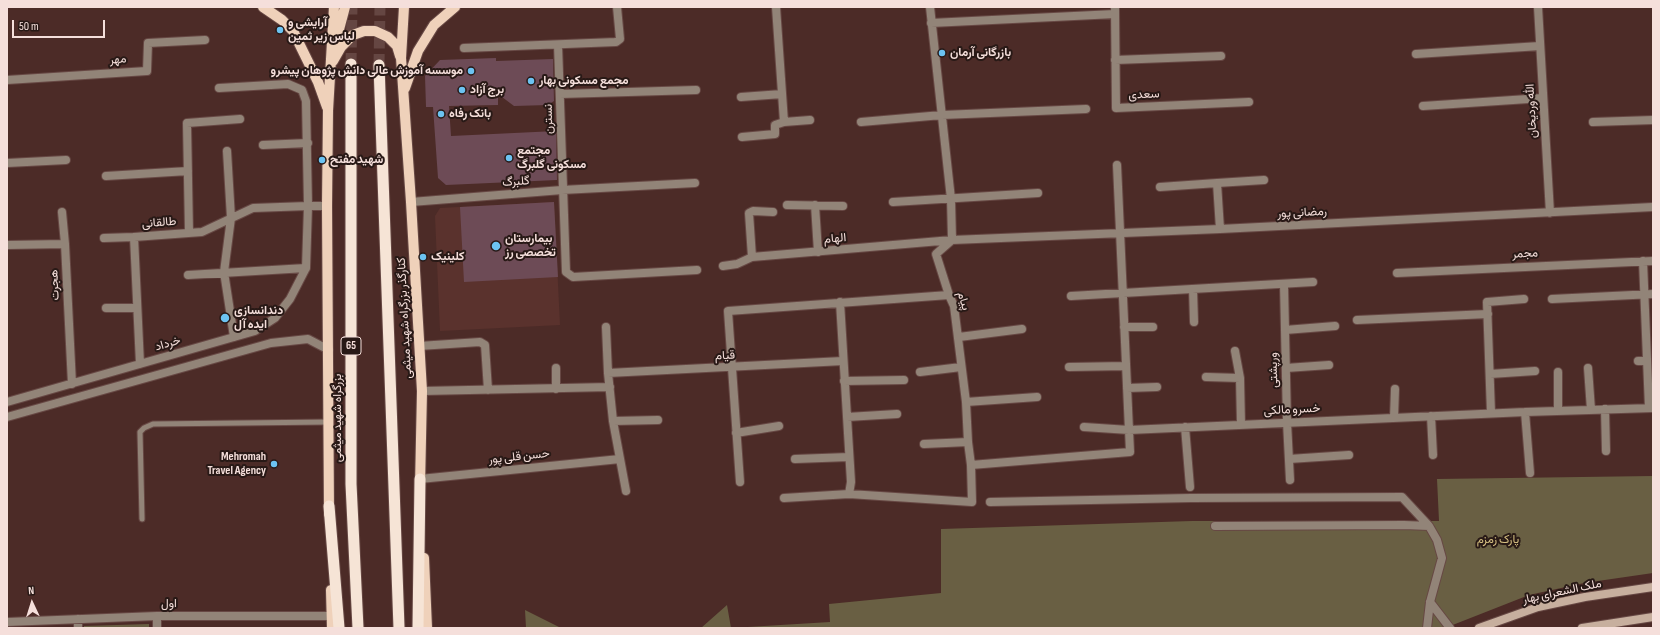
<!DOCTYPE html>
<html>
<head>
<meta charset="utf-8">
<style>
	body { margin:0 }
	#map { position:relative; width:1660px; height:635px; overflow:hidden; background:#4c2b27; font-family:"Sofia Sans Condensed",sans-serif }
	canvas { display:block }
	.frame { position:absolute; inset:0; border:8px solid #f5dfdb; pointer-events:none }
	.north { position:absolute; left:12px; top:583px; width:40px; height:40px; -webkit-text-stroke:3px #281916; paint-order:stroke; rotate:356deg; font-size:11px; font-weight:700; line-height:16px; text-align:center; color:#f5dfdb }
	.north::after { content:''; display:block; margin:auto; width:14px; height:18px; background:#f5dfdb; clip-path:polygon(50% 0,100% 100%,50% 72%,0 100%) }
	.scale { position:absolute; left:12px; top:20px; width:93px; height:18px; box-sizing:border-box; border:2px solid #f5dfdb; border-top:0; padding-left:5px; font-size:12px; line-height:14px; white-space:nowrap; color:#f5dfdb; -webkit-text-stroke:3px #281916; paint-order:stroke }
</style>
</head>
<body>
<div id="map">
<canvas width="1660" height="635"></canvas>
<div class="frame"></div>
<div class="north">N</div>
<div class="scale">50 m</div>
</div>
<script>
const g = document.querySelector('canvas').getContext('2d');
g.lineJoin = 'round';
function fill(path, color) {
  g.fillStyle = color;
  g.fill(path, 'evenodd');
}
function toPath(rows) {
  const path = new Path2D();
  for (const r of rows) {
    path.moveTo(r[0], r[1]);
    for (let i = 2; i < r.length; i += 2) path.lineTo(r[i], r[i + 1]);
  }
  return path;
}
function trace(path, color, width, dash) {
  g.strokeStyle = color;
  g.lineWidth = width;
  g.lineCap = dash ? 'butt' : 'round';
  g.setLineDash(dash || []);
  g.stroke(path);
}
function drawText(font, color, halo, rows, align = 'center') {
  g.font = font + ' "Sofia Sans Condensed",Vazirmatn,sans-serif';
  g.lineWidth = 4;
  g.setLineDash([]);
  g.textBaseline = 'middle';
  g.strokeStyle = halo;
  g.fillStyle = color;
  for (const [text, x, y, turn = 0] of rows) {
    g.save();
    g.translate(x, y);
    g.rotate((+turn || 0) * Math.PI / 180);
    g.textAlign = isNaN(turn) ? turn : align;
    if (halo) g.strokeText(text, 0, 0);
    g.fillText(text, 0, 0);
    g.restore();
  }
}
const built = toPath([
	[554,202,560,325,440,331,435,216,440,208]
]);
const green = toPath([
	[1653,476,1653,573,1584,583,1529,595,1445,628,701,628,727,605,731,628,830,622,829,604,941,593,941,529,1192,521,1439,521,1437,479],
	[525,610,561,628,526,628],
	[149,624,149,628,84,628,84,626]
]);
const building = toPath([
	[496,58,496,61,553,59,554,101,548,105,514,106,498,94,498,105,449,106,451,136,556,131,557,180,446,185,438,178,433,107,426,107,425,76,440,60],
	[554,202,558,277,464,282,460,207]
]);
const trunkTunnel = toPath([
	[351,64,352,7],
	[379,65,380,7]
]);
const service = toPath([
	[142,519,140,432,144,428,153,424,328,422]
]);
const minor = toPath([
	[776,7,784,122],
	[930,7,951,199,952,240],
	[1115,7,1116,108,1249,102],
	[1538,7,1550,213],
	[931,23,1115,14],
	[558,45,566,272,573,277,697,270],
	[464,48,616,42,620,39,617,7],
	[1416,54,1540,46],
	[1115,60,1221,56],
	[7,80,147,71,148,43,205,40],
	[560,94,696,90],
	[741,97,782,94],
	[1423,106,1543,98],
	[861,122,942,115,1086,109],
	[1593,122,1653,120],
	[742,137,775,134,775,125,784,122,810,120],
	[263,145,308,143],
	[227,151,231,218,224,272,234,337],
	[7,163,66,160],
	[1117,165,1129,430,1525,412,1653,408],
	[106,176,188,171],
	[1160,187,1217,183],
	[411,202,562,190,695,183],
	[893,202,1038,193],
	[787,205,843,206],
	[815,205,818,252],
	[62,212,65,244],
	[1220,229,1217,183,1264,180],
	[189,233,187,123,240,119],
	[104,238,134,237],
	[7,245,65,244,72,384],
	[752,257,749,213,753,211,773,212],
	[1643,261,1649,408],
	[723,266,737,264,752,257,952,240,1220,229,1653,207],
	[1397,273,1653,261],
	[188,275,306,268],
	[1284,284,1287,422,1290,480],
	[1193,289,1194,322],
	[1071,296,1313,282],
	[1552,299,1653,294],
	[840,302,851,482,849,494],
	[106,308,137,308],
	[1357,320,1488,314],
	[606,327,608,373,613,421,626,491],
	[1124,327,1153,327],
	[1285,330,1335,326],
	[959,337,1022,329],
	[419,346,480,342,485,345,488,390],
	[1235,351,1240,378],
	[1638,361,1647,361],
	[140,364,134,237,202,232,253,208,308,206,306,101,302,90,288,84,219,88],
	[1069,367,1126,366],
	[1286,368,1329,365],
	[1588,368,1591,410],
	[920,372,961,367],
	[608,373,843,361],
	[1490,374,1535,371],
	[1206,377,1240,378,1241,425],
	[844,381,904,380],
	[1127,388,1157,387],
	[556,389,556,368],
	[422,391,610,387],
	[7,402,255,331,275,318,290,299,306,268,308,206,327,206],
	[966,402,1037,397],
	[1605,409,1606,451],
	[1558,411,1558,372],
	[1525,412,1530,473],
	[1491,413,1487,302,1524,299],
	[1431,416,1433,455],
	[7,417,271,343,308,339,329,350],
	[847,417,897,414],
	[1394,418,1395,389],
	[613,421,658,420],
	[1185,427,1190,487],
	[736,433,779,426],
	[924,444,968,442],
	[795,459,849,457],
	[1289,459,1349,455],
	[971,465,1130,452,1129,430,1084,427],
	[420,479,620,459],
	[740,482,728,311,949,295],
	[784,498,849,494,972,502,971,465,968,442,966,402,954,306,949,295,936,254,952,240],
	[990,502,1191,498,1402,497,1429,526],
	[1215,526,1404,525,1429,526,1437,540,1442,558,1430,602,1427,628],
	[1430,602,1450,628],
	[157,616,157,628],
	[78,619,78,628],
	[7,622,157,616,332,616]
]);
const secondary = toPath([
	[1479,628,1538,607,1585,597,1653,587],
	[1582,628,1653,617]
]);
const primary = toPath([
	[263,7,282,20,293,31,318,82,327,107],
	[404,7,401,58,411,202,422,391,420,486],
	[337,37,345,7],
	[333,61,341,47,353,35,364,31,375,31,388,37,397,46,400,56],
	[405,88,418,51,434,25,455,7],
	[329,514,327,206,328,111,334,7],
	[424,558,427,628],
	[331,590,332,628]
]);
const trunk = toPath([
	[351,64,351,484,358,628],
	[379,65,399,628],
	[329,506,339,628],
	[418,628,420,479]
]);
const markers = [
	[280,30,4,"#6cc3f2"],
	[942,53,4,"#6cc3f2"],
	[471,71,4,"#6cc3f2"],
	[531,81,4,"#6cc3f2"],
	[462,90,4,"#6cc3f2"],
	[441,114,4,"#6cc3f2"],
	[509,158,4,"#6cc3f2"],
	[322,160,4,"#6cc3f2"],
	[496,246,5,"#6cc3f2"],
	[423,257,4,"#6cc3f2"],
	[225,318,5,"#6cc3f2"],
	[274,464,4,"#6cc3f2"]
];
const shields = [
	[351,346,20]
];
const shieldNames = [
	["65",351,346]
];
const poiNames = [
	["آرایشی و",288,23],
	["لباس زیر ثمین",288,37],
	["بازرگانی آرمان",950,53],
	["موسسه آموزش عالی دانش پژوهان پیشرو",463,71,"right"],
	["مجمع مسکونی بهار",539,81],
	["برج آزاد",470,90],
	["بانک رفاه",449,114],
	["مجتمع",517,151],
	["مسکونی گلبرگ",517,165],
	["شهید مفتح",330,160],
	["بیمارستان",505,239],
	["تخصصی رز",505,253],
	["کلینیک",431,257],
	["دندانسازی",234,311],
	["ایده آل",234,325],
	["Mehromah",266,457,"right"],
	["Travel Agency",266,471,"right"]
];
const streetNames = [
	["مهر",118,60,-4],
	["سعدی",1144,95,-3],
	["الله وردیخان",1532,111,-93],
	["نسترن",549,119,-91],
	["گلبرگ",516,182,-4],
	["رمضانی پور",1302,213,-3],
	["طالقانی",159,223,-4],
	["الهام",835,239,-5],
	["مجمر",1525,254,-3],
	["هجرت",55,285,-93],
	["پیام",963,301,73],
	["کنارگذر بزرگراه شهید میثمی",405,318,-93],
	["خرداد",168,344,-16],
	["قیام",725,356,-3],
	["ورپشتی",1274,370,-91],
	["خسرو مالکی",1292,410,-3],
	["بزرگراه شهید میثمی",338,418,-90],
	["حسن قلی پور",519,457,-6],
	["ملک الشعرای بهار",1562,592,-12],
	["اول",169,604]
];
const parkNames = [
	["پارک زمزم",1498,540]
];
fill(built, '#5a322d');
fill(green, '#695f43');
fill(building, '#6d4b56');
trace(trunkTunnel, '#654642', 11, [11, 5.5]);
trace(service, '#674844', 7);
trace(minor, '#674844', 10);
trace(secondary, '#674844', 10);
trace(primary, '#674844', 12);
trace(trunk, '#674844', 13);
trace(service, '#928478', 5);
trace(minor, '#928478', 8);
trace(secondary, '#c7af9e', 8);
trace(primary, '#efd1ba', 10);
trace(trunk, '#f6e4d6', 11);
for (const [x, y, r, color] of markers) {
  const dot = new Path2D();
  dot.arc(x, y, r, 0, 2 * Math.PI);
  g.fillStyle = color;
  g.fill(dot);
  trace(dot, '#281916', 1.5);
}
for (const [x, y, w] of shields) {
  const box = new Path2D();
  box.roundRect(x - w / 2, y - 9, w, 18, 3);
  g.fillStyle = '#281916';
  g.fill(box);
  trace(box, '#f5dfdb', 1);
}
drawText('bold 11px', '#f5dfdb', null, shieldNames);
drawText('bold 12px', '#f5dfdb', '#281916', poiNames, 'left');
drawText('12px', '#f5dfdb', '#281916', streetNames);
drawText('12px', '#d5bf81', '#281916', parkNames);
</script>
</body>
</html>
